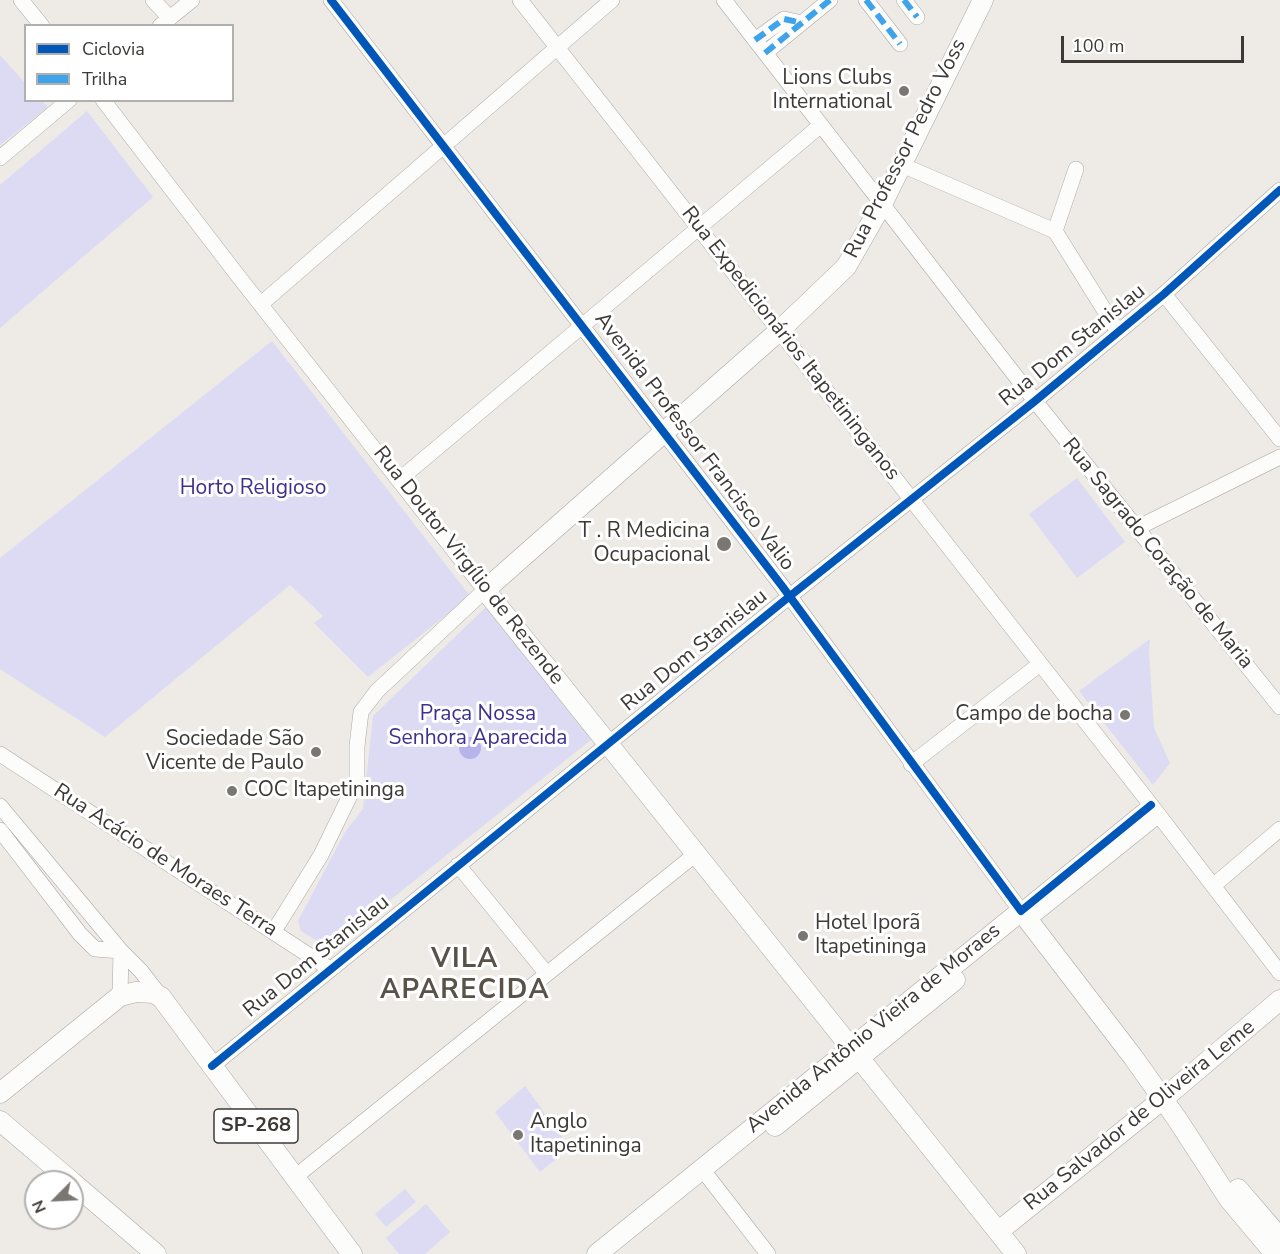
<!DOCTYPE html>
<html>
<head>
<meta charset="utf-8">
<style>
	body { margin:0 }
	#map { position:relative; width:1280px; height:1254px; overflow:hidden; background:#eeeae5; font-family:"Nunito Sans",sans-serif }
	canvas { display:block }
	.legend { position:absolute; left:24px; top:24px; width:210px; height:78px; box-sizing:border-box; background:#fff; border:2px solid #b1b0af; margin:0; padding:8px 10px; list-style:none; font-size:18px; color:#3c3936 }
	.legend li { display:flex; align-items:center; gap:12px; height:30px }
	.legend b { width:30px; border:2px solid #b1b0af }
	.north { position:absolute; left:24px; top:1170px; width:60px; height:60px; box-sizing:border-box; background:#fff; border:2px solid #b1b0af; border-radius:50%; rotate:246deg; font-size:16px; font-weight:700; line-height:24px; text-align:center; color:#3c3936 }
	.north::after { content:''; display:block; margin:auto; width:21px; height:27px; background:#7a7773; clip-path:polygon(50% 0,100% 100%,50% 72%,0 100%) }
	.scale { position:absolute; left:1061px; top:36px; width:183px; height:27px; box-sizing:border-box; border:3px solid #3c3936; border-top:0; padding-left:8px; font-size:18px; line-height:21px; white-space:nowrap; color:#3c3936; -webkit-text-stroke:4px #fff; paint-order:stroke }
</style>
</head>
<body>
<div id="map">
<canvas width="1280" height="1254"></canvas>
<ul class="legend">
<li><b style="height:8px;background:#0057b8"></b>Ciclovia</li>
<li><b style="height:8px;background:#3fa3eb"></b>Trilha</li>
</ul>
<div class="north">N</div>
<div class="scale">100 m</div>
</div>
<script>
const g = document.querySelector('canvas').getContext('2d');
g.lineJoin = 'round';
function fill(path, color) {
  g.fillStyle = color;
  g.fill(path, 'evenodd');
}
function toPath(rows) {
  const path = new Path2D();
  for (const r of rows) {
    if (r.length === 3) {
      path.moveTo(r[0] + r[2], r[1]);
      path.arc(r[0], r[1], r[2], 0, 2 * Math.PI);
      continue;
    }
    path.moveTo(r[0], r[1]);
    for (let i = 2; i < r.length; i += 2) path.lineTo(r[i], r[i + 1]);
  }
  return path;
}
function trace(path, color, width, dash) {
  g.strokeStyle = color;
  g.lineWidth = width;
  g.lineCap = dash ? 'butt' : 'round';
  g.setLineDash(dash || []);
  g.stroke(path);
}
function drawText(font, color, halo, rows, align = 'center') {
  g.font = font + ' "Nunito Sans",sans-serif';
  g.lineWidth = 6;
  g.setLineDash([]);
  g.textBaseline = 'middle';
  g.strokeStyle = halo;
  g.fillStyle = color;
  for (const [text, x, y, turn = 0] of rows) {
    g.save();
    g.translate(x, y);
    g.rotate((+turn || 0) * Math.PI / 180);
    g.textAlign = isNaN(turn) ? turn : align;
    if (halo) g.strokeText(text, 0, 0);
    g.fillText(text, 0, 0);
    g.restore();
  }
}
const green = toPath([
	[0,55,25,83,26,100,42,101,48,107,0,145],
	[87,111,153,197,0,328,0,185],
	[272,341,470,596,368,677,314,623,323,616,290,585,105,737,0,669,0,558],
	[1077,478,1125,542,1077,578,1029,514],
	[486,607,592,739,335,944,322,944,301,931,298,921,345,832,363,809,373,716],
	[1150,639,1149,653,1154,728,1170,763,1153,785,1079,691],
	[525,1086,570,1148,540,1172,495,1112],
	[405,1189,416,1202,386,1227,375,1214],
	[426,1204,450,1232,425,1254,399,1254,386,1238]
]);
const water = toPath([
	[470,748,11]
]);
const minor = toPath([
	[21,0,42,26],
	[153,0,170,18],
	[331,0,782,586,1021,911,1151,805],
	[520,0,1151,805,1280,973],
	[724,0,1035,401,1280,707],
	[866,0,900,44],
	[904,0,917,17],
	[160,26,192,0],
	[755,40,784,19,802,23],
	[765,53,830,0],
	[103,100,235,272,485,590,377,691,361,712,357,746,357,781,321,855,274,931],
	[0,158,69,100],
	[902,165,1055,231,1118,332],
	[1055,231,1076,169],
	[1164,294,1280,439],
	[261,304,612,0],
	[400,479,821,125],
	[1137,528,1280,457],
	[0,754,330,969],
	[911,764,1040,664],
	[0,806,121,951,141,971,161,997],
	[0,830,80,934,95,949,121,951],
	[458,865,547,974],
	[1213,886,1280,829],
	[1028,920,1159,815],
	[120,996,121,951],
	[212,1066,790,596,1035,401,1164,294,1280,190],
	[702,1169,768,1254],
	[295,1177,697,853]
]);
const major = toPath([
	[983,0,882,204,846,267,779,331,485,590,1016,1254],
	[0,1093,120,996,136,992,153,993,161,997,352,1254],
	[0,1121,72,1182],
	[775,1126,955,980],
	[72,1182,156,1254],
	[1238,1189,1280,1238],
	[999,1231,1163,1099,1280,1000],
	[597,1254,1021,911,1133,1057,1177,1119,1229,1199,1275,1254]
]);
const quiet = toPath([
	[866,0,900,44],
	[904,0,917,17],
	[755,40,784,19,802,23],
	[765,53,830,0]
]);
const cycleway = toPath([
	[331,0,782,586,1021,911,1151,805],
	[212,1066,790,596,1035,401,1164,294,1280,190]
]);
const markers = [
	[904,91,6,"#7a7773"],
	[724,544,8,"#7a7773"],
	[1125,715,6,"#7a7773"],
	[316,752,6,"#7a7773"],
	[232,791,6,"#7a7773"],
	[803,936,6,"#7a7773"],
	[518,1135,6,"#7a7773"]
];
const shields = [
	[256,1126,84]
];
const shieldNames = [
	["SP-268",256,1126]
];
const poiNames = [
	["Lions Clubs",892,79],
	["International",892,103],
	["T . R Medicina",710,532],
	["Ocupacional",710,556],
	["Campo de bocha",1113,715],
	["Sociedade São",304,740],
	["Vicente de Paulo",304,764],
	["COC Itapetininga",244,791,"left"],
	["Hotel Iporã",815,924,"left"],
	["Itapetininga",815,948,"left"],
	["Anglo",530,1123,"left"],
	["Itapetininga",530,1147,"left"]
];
const streetNames = [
	["Rua Professor Pedro Voss",906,149,-63],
	["Rua Expedicionários Itapetininganos",790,344,52],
	["Rua Dom Stanislau",1073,346,-39],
	["Avenida Professor Francisco Valio",694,442,53],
	["Rua Sagrado Coração de Maria",1157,554,51],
	["Rua Doutor Virgílio de Rezende",468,566,52],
	["Rua Dom Stanislau",695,651,-39],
	["Rua Acácio de Moraes Terra",165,861,33],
	["Rua Dom Stanislau",317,957,-39],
	["Avenida Antônio Vieira de Moraes",874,1029,-39],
	["Rua Salvador de Oliveira Leme",1140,1116,-39]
];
const parkNames = [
	["Horto Religioso",253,489],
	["Praça Nossa",478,715],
	["Senhora Aparecida",478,739]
];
const districtNames = [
	["VILA",465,960],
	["APARECIDA",465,991]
];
fill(green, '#dcdbf3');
fill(water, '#b7b4eb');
trace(minor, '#aba8a4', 16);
trace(major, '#aba8a4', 21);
trace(minor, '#fcfcfb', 15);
trace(major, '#fcfcfb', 20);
trace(quiet, '#3fa3eb', 6, [12, 6]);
trace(cycleway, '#0057b8', 8);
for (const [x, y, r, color] of markers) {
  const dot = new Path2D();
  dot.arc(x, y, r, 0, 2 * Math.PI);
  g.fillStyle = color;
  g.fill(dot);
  trace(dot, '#fff', 2);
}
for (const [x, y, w] of shields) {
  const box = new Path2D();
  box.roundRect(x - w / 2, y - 17, w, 34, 4.5);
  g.fillStyle = '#fff';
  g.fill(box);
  trace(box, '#3c3936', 1.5);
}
drawText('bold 20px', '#3c3936', null, shieldNames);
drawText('21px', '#3c3936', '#fff', poiNames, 'right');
drawText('21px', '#3c3936', '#fff', streetNames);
drawText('21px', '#3f308d', '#fff', parkNames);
g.letterSpacing = '1.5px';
drawText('bold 27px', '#585249', '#fff', districtNames);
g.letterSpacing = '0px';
</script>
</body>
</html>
